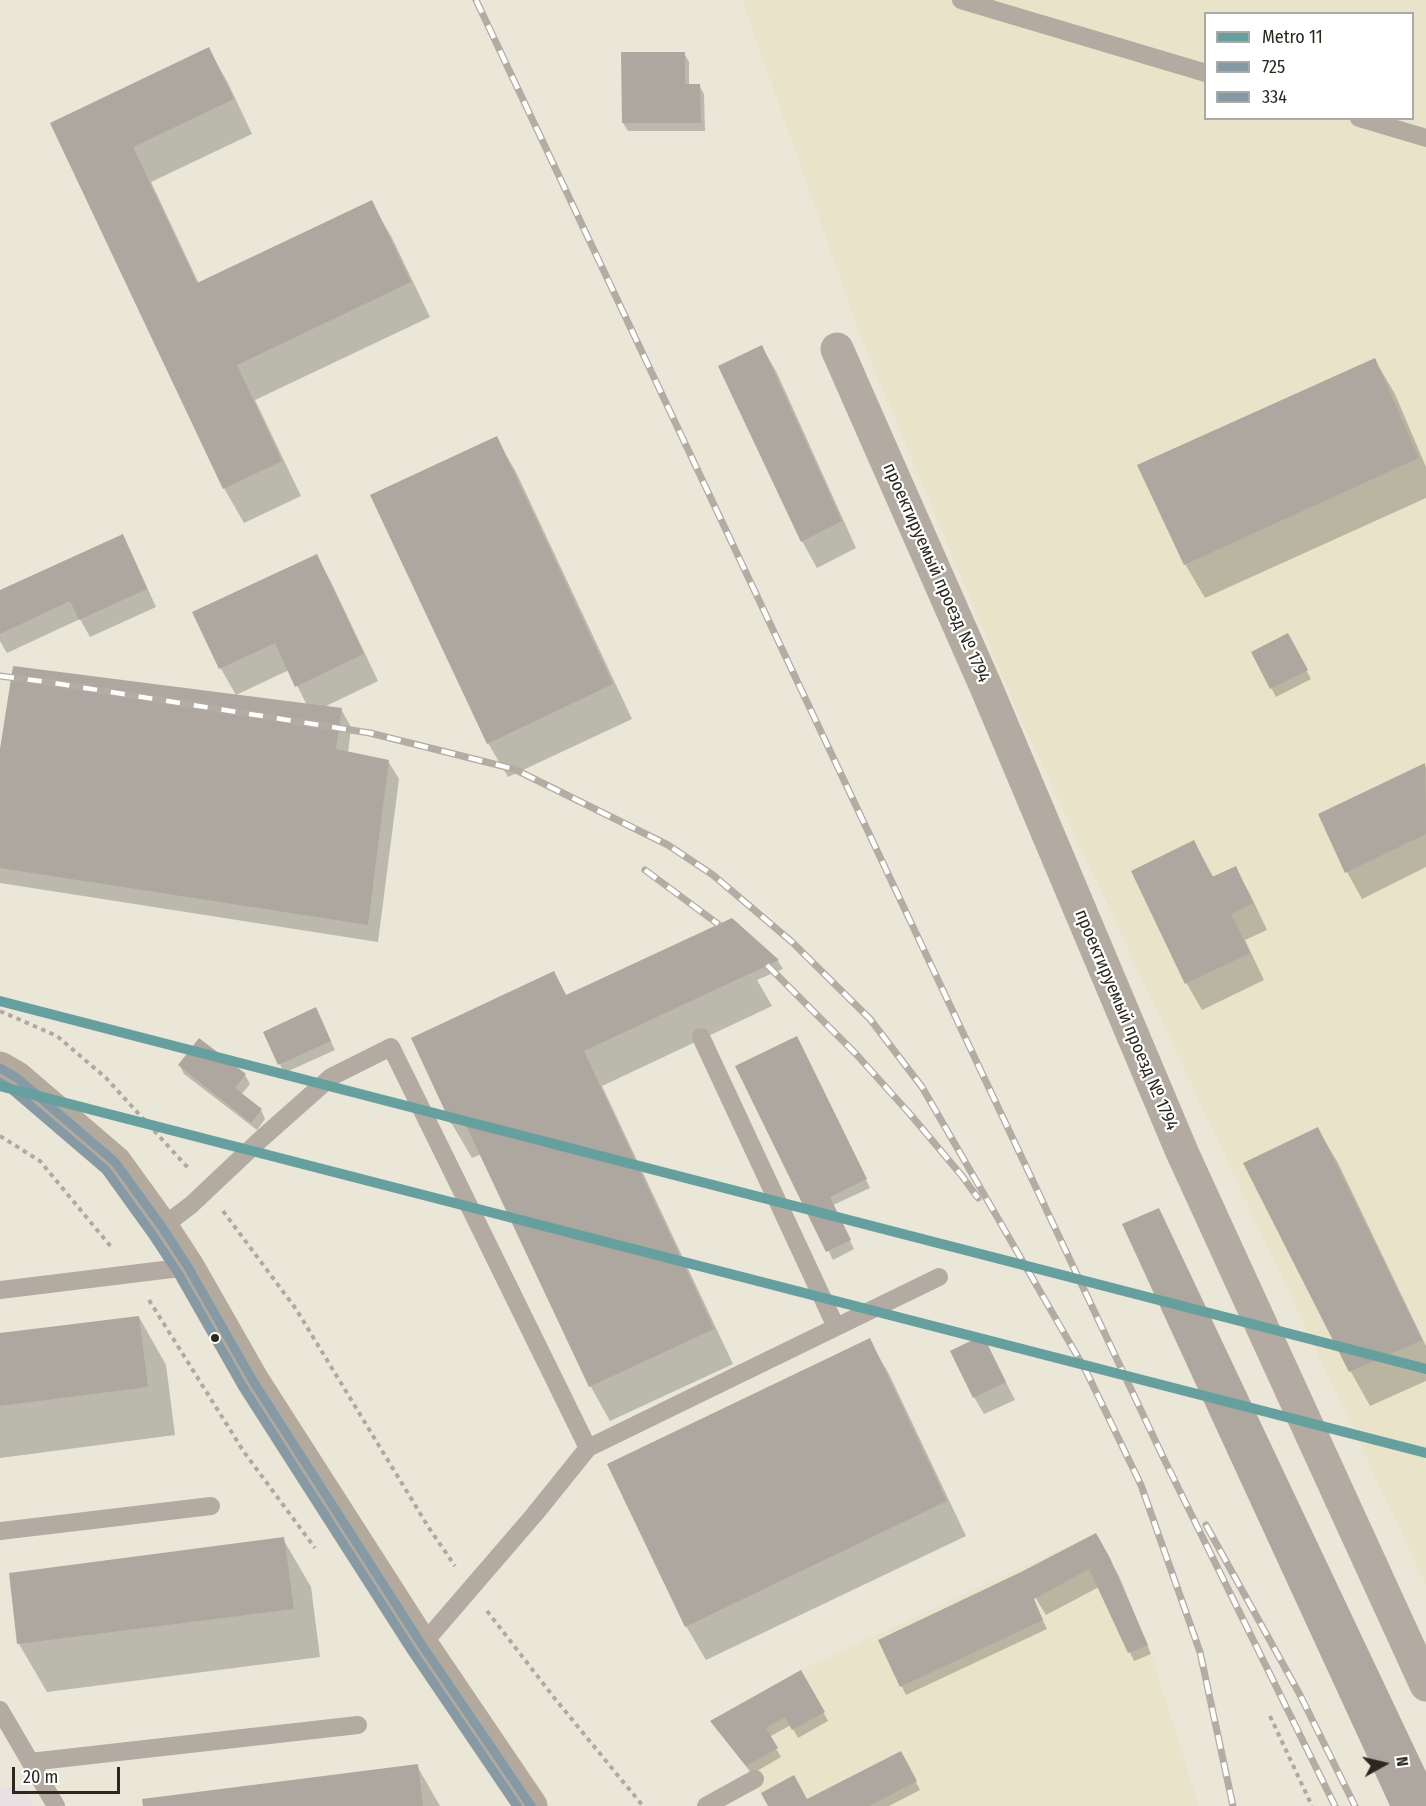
<!DOCTYPE html>
<html>
<head>
<meta charset="utf-8">
<style>
	body { margin:0 }
	#map { position:relative; width:1426px; height:1806px; overflow:hidden; background:#eae6d8; font-family:"Fira Sans Condensed",sans-serif }
	canvas { display:block }
	.legend { position:absolute; left:1204px; top:12px; width:210px; height:108px; box-sizing:border-box; background:#fff; border:2px solid #aaa9a5; margin:0; padding:8px 10px; list-style:none; font-size:18px; color:#2b291f }
	.legend li { display:flex; align-items:center; gap:12px; height:30px }
	.legend b { width:30px; border:2px solid #aaa9a5 }
	.north { position:absolute; left:1354px; top:1734px; width:60px; height:60px; -webkit-text-stroke:4px #fff; paint-order:stroke; rotate:82deg; font-size:16px; font-weight:700; line-height:24px; text-align:center; color:#2b291f }
	.north::after { content:''; display:block; margin:auto; width:21px; height:27px; background:#2b291f; clip-path:polygon(50% 0,100% 100%,50% 72%,0 100%) }
	.scale { position:absolute; left:12px; top:1767px; width:108px; height:27px; box-sizing:border-box; border:3px solid #2b291f; border-top:0; padding-left:8px; font-size:18px; line-height:21px; white-space:nowrap; color:#2b291f; -webkit-text-stroke:4px #fff; paint-order:stroke }
</style>
</head>
<body>
<div id="map">
<canvas width="1426" height="1806"></canvas>
<ul class="legend">
<li><b style="height:8px;background:#65a09e"></b>Metro 11</li>
<li><b style="height:8px;background:#869aa5"></b>725</li>
<li><b style="height:8px;background:#869aa5"></b>334</li>
</ul>
<div class="north">N</div>
<div class="scale">20 m</div>
</div>
<script>
const g = document.querySelector('canvas').getContext('2d');
g.lineJoin = 'round';
function fill(path, color) {
  g.fillStyle = color;
  g.fill(path, 'evenodd');
}
function toPath(rows) {
  const path = new Path2D();
  for (const r of rows) {
    path.moveTo(r[0], r[1]);
    for (let i = 2; i < r.length; i += 2) path.lineTo(r[i], r[i + 1]);
  }
  return path;
}
function trace(path, color, width, dash) {
  g.strokeStyle = color;
  g.lineWidth = width;
  g.lineCap = dash ? 'butt' : 'round';
  g.setLineDash(dash || []);
  g.stroke(path);
}
function drawText(font, color, halo, rows, align = 'center') {
  g.font = font + ' "Fira Sans Condensed",sans-serif';
  g.lineWidth = 4.5;
  g.setLineDash([]);
  g.textBaseline = 'middle';
  g.strokeStyle = halo;
  g.fillStyle = color;
  for (const [text, x, y, turn = 0] of rows) {
    g.save();
    g.translate(x, y);
    g.rotate((+turn || 0) * Math.PI / 180);
    g.textAlign = isNaN(turn) ? turn : align;
    if (halo) g.strokeText(text, 0, 0);
    g.fillText(text, 0, 0);
    g.restore();
  }
}
const built = toPath([
	[742,0,1426,0,1426,1585,1017,711,860,334],
	[1206,14,1412,14,1412,118,1206,118],
	[1096,1533,1110,1558,1148,1645,1199,1806,767,1806,746,1766,710,1721,801,1670]
]);
const education = toPath([
	[27,1787,32,1806,0,1806,0,1788]
]);
const shadow = toPath([
	[208,49,228,83,252,134,151,182,199,284,371,202,391,236,430,317,255,400,301,496,244,523,224,488,52,124],
	[684,53,689,62,689,86,699,85,704,94,705,131,628,131,623,123],
	[762,347,777,373,856,548,817,568,802,541],
	[1375,360,1395,394,1426,467,1426,498,1205,598,1185,564],
	[496,438,516,472,632,719,508,777,488,743],
	[122,536,132,554,156,607,90,637,80,619,7,653,0,641,0,592],
	[316,555,331,582,378,681,324,707,341,709,351,727,348,753,388,761,399,779,378,942,0,883,0,759,307,705,289,670,236,695,221,669,194,613],
	[1287,635,1311,679,1276,697,1253,653],
	[1424,765,1426,767,1426,867,1362,899,1347,872,1320,815],
	[1194,842,1214,878,1235,868,1250,894,1267,930,1245,940,1264,980,1202,1010,1187,984,1133,871],
	[732,920,778,961,783,969,757,980,772,1006,602,1086,733,1364,610,1421,591,1387,481,1154,472,1158,452,1124,413,1039,554,973,567,997],
	[320,1018,335,1050,284,1073,265,1032],
	[801,1046,870,1188,833,1205,854,1249,833,1260,737,1066],
	[180,1066,245,1075,250,1084,241,1095,261,1110,265,1119,257,1130,184,1074],
	[1318,1129,1338,1163,1426,1346,1426,1381,1370,1406,1351,1372,1245,1164],
	[139,1317,166,1365,175,1435,0,1458,0,1335],
	[983,1337,1015,1400,984,1414,974,1397],
	[869,1340,889,1374,966,1536,706,1660,686,1626],
	[1095,1535,1119,1576,1151,1654,1134,1661,1099,1587,1046,1615,1032,1592,1030,1593,1047,1629,906,1695,880,1641,1020,1574],
	[283,1539,311,1587,320,1657,47,1692,19,1644,10,1574],
	[801,1672,828,1721,798,1738,791,1725,769,1737,781,1757,752,1774,717,1729],
	[905,1761,920,1790,889,1806,770,1806,807,1801],
	[417,1766,440,1806,144,1806]
]);
const building = toPath([
	[209,47,234,99,133,147,197,283,372,200,411,282,237,365,282,461,223,489,50,123],
	[621,52,685,52,685,84,700,84,701,123,622,123],
	[762,345,842,521,801,542,718,366],
	[1375,358,1419,458,1184,565,1137,465],
	[497,436,613,684,487,744,370,495],
	[123,534,147,589,79,620,70,601,0,634,0,590],
	[317,554,364,654,295,687,275,643,219,669,192,612],
	[1288,633,1308,670,1270,689,1251,652],
	[13,666,342,708,336,749,389,760,368,925,0,868,0,749],
	[1425,763,1426,834,1345,873,1318,814],
	[1194,840,1212,877,1236,866,1253,903,1231,914,1250,953,1185,984,1131,871],
	[732,918,779,960,584,1051,714,1329,589,1387,463,1119,451,1124,411,1038,554,971,566,995],
	[316,1007,331,1041,278,1065,263,1032],
	[797,1036,867,1179,830,1197,851,1240,826,1252,735,1066],
	[199,1038,246,1074,235,1088,262,1109,251,1123,178,1065],
	[1318,1127,1422,1340,1349,1372,1243,1163],
	[1159,1208,1426,1772,1426,1806,1390,1806,1122,1224],
	[139,1316,148,1387,0,1406,0,1333],
	[983,1335,1006,1382,973,1398,950,1351],
	[870,1338,947,1501,685,1627,607,1464],
	[1096,1533,1110,1558,1148,1645,1128,1653,1089,1569,1034,1599,1043,1620,900,1687,878,1640,1021,1572],
	[284,1537,294,1609,17,1644,9,1573],
	[801,1670,825,1712,792,1730,785,1717,766,1728,778,1748,746,1766,710,1721],
	[901,1751,917,1781,869,1806,768,1806,761,1793,794,1775,807,1799],
	[418,1764,423,1806,143,1806,142,1799]
]);
const path = toPath([
	[0,1011,57,1036,106,1078,190,1170],
	[0,1136,40,1161,112,1248],
	[223,1211,296,1309,429,1528,455,1566],
	[149,1300,244,1452,315,1548],
	[487,1611,556,1700,643,1806],
	[1270,1716,1312,1806]
]);
const service = toPath([
	[961,0,1206,73],
	[1359,118,1426,138],
	[701,1037,836,1327],
	[162,1227,191,1205,261,1139,331,1077,391,1047,588,1448,939,1277],
	[0,1290,188,1267],
	[0,1531,211,1506],
	[422,1645,534,1515,588,1448],
	[0,1710,56,1806],
	[30,1762,358,1725],
	[706,1806,755,1779]
]);
const minor = toPath([
	[837,349,986,687,1182,1152,1426,1685]
]);
const secondary = toPath([
	[0,1068,17,1078,115,1162,162,1227,188,1267,253,1381,422,1645,531,1806]
]);
const rail = toPath([
	[476,0,1163,1457,1335,1806],
	[0,676,47,682,370,733,514,769,668,845,713,875,792,942,870,1019,922,1087,1086,1371,1141,1485,1200,1652,1233,1806],
	[645,870,718,924],
	[767,965,856,1054,910,1114,962,1176,978,1198],
	[1206,1525,1299,1693,1355,1806]
]);
const bus1 = toPath([
	[0,1068,17,1078,115,1162,162,1227,188,1267,253,1381,422,1645,531,1806]
]);
const bus2 = toPath([
	[0,1082,10,1088,106,1170,152,1234,178,1273,243,1387,412,1651,517,1806]
]);
const metro1 = toPath([
	[0,1001,1426,1369],
	[0,1086,1426,1453]
]);
const markers = [
	[215,1338,5,"#2b291f"]
];
const streetNames = [
	["проектируемый проезд № 1794",936,573,66],
	["проектируемый проезд № 1794",1126,1020,67]
];
fill(built, '#e9e3ca');
fill(education, '#e9e0e4');
fill(shadow, '#0003');
fill(building, '#aea79f');
trace(path, '#afaaa1', 4, [4.5, 4.5]);
trace(service, '#b3aba1', 18);
trace(minor, '#b3aba1', 33);
trace(secondary, '#b3aa9d', 33);
trace(rail, '#b2aca2', 7);
trace(rail, '#fff', 4.5, [14]);
trace(bus1, '#869aa5', 9);
trace(bus2, '#869aa5', 9);
trace(metro1, '#65a09e', 10);
for (const [x, y, r, color] of markers) {
  const dot = new Path2D();
  dot.arc(x, y, r, 0, 2 * Math.PI);
  g.fillStyle = color;
  g.fill(dot);
  trace(dot, '#fff', 2);
}
drawText('18px', '#2b291f', '#fff', streetNames);
</script>
</body>
</html>
